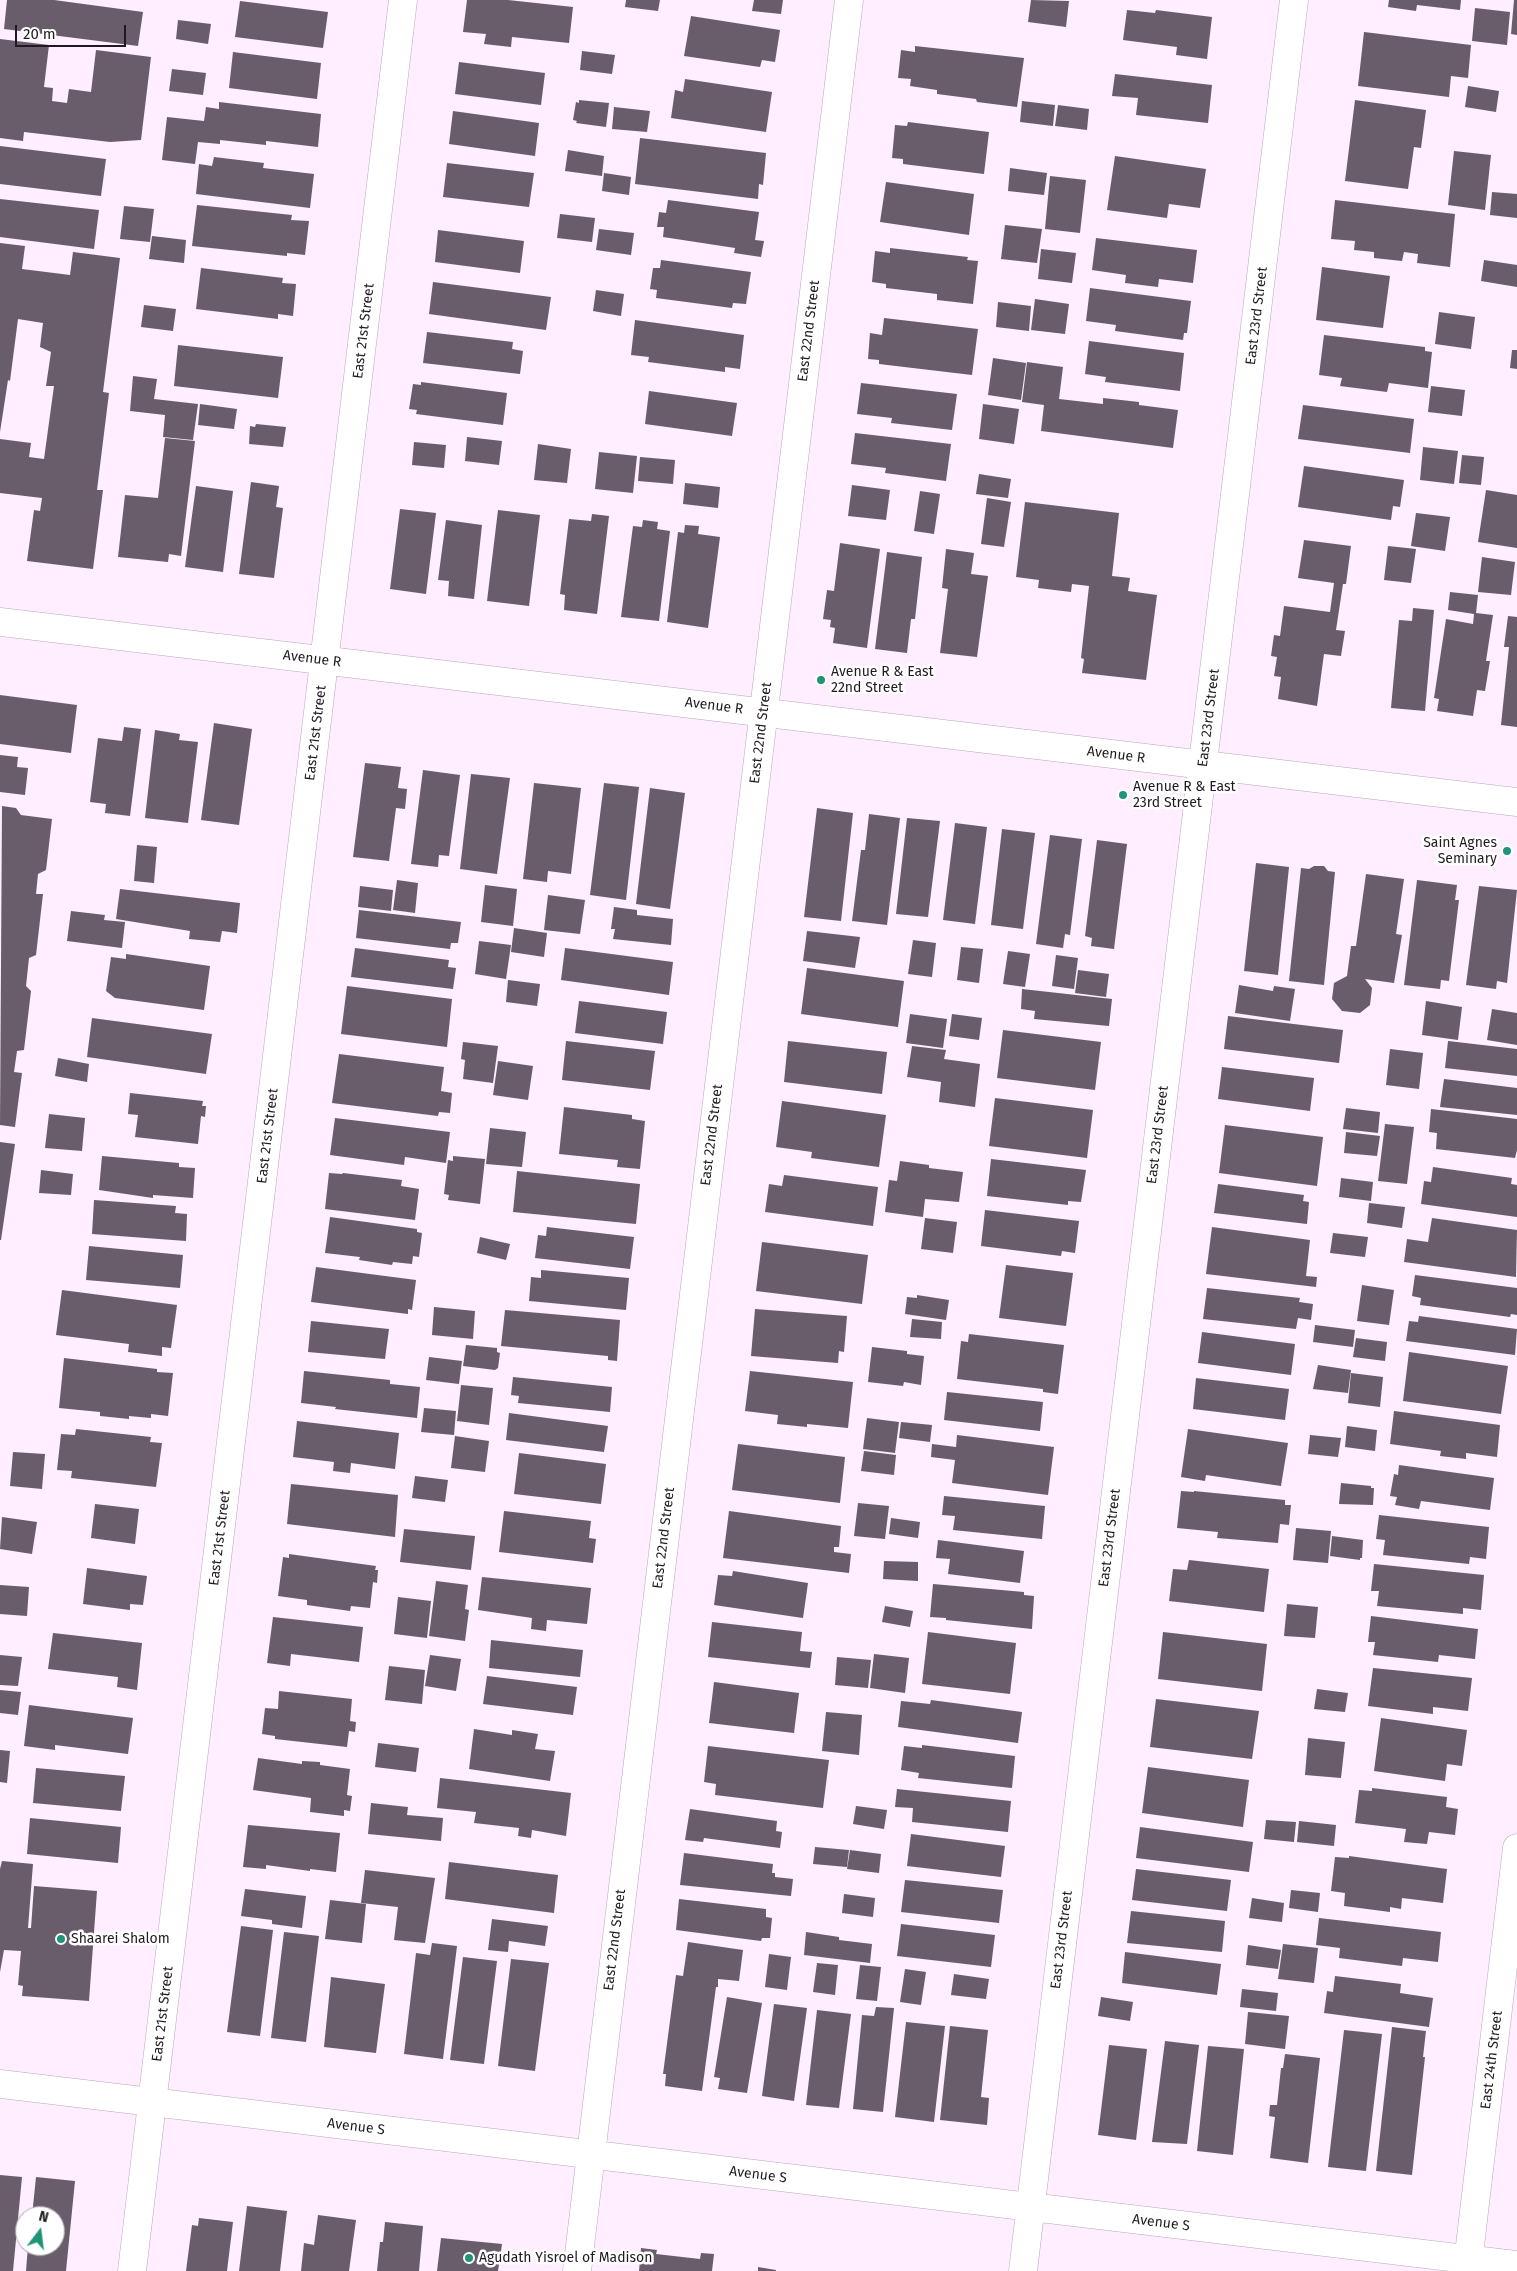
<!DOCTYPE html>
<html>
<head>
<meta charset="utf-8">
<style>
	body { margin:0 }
	#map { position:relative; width:1517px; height:2271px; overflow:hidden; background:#feeeff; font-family:"Fira Sans",sans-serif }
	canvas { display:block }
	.north { position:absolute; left:15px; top:2206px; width:50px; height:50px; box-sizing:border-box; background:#fff; border:1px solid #a6a3a6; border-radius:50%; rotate:15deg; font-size:14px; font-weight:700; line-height:20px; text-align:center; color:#201a20 }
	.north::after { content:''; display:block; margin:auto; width:18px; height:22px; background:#1f9478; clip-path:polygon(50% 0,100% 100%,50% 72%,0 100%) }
	.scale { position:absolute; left:15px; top:25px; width:111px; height:22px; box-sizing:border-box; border:2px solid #201a20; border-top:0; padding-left:6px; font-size:15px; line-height:18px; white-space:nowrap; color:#201a20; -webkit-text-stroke:4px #fff; paint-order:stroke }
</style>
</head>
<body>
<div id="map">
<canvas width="1517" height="2271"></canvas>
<div class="north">N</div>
<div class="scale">20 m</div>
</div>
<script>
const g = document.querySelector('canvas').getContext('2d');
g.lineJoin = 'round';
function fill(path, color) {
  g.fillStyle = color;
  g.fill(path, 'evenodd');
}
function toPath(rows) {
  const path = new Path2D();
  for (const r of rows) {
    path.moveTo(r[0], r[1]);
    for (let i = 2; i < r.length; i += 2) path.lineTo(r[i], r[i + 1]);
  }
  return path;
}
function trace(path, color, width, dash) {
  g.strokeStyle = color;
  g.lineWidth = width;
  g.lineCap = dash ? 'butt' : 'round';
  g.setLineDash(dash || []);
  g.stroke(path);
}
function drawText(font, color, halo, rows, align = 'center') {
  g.font = font + ' "Fira Sans",sans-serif';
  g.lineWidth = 5;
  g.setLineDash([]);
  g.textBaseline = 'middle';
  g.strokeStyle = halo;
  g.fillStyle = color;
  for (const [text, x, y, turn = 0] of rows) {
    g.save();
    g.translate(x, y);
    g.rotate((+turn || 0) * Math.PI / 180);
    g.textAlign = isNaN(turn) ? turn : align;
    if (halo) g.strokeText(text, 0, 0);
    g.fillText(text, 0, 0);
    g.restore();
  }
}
const building = toPath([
	[7,0,54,0,143,12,138,46,4,29],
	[467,0,508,0,573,7,569,43,512,37,511,47,484,44,486,34,463,32],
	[626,0,660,0,658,11,625,7],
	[754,0,783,0,781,14,752,11],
	[1031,0,1069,1,1066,27,1028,22],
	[1389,0,1461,0,1460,10,1417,5,1416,11,1388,7],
	[1514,0,1517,0,1517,35,1511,34],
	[240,1,328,12,323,48,235,37],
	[1475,8,1510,12,1507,45,1472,41],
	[1127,10,1155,13,1156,10,1212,17,1207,59,1176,55,1177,47,1123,40],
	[691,16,780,30,775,62,762,60,760,67,684,56],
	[178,20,211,24,208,44,176,39],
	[1364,32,1471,45,1468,78,1451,76,1449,97,1358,86],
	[0,39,49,45,44,87,53,88,52,101,67,103,69,89,91,92,96,50,151,57,141,140,110,142,24,132,23,141,0,138],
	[915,46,1024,58,1017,107,977,102,976,99,937,94,937,90,910,86,911,79,898,78,901,50,915,52],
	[582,51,615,55,612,74,580,70],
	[233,52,321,63,317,99,229,88],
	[459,62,545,73,541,105,455,94],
	[172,69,206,73,203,95,169,91],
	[1115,74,1212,85,1208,123,1136,115,1138,98,1112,96],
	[685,79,772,92,766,132,671,118,675,90,683,92],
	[1468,86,1499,91,1496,112,1465,107],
	[579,100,609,103,606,127,576,123,577,121,573,120,576,102,579,103],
	[1355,100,1426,110,1421,148,1414,147,1408,189,1345,181],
	[1022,101,1055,105,1053,126,1020,122],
	[219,102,321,114,318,147,266,141,266,145,220,140,220,144,198,142,195,164,162,160,167,117,204,121,206,107,219,109],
	[1058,105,1089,109,1087,130,1055,126],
	[614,107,650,111,647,132,612,129],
	[453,111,539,123,535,156,449,144],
	[908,122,989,132,984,174,903,164,903,159,892,158,895,125,907,126],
	[640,138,766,153,763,185,759,184,758,199,635,184],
	[0,146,106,159,101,196,0,184],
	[568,150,604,156,602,176,565,171],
	[1454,151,1491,155,1485,210,1448,205],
	[1115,156,1206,169,1200,208,1169,204,1167,218,1107,210],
	[214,157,264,163,263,168,314,174,310,208,196,194,199,164,212,166],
	[447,163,534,173,529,207,443,197],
	[1010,168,1047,173,1044,195,1008,191],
	[604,173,631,177,629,195,602,191],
	[1050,176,1086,180,1080,233,1045,229],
	[886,182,974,194,969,235,880,222],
	[1492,192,1517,194,1517,218,1490,215],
	[0,199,99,210,94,249,0,237],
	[668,200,759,212,755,240,764,241,761,257,734,253,735,248,663,237,664,227,657,227,659,212,666,213],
	[1335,200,1455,214,1450,267,1417,263,1418,254,1404,252,1402,261,1374,258,1374,252,1354,250,1355,241,1331,239],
	[197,205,292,215,291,220,309,221,305,255,287,253,287,256,192,246],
	[124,206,154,209,150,242,120,239],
	[560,214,595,218,592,242,557,238],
	[1005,225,1042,229,1037,263,1001,259],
	[599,229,634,233,631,255,596,250],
	[438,230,524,241,520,273,435,262],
	[152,236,186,240,184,263,149,259],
	[1096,238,1197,250,1193,283,1159,279,1158,287,1125,283,1126,275,1092,270],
	[0,243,25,246,22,269,70,275,73,252,120,258,103,392,109,393,97,490,103,490,93,569,27,561,34,510,40,511,42,498,0,493,0,439,31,443,29,457,44,459,54,386,46,386,51,352,40,347,43,323,18,319,10,381,8,380,0,432],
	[890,248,968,257,967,260,978,261,973,304,937,300,937,294,886,288,886,284,872,282,875,251,890,253],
	[1041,249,1076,253,1072,283,1038,279],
	[661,260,751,272,746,304,733,303,732,308,656,298,657,290,650,289,653,268,660,268],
	[1484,260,1517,265,1517,287,1481,281],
	[1322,267,1390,276,1383,328,1316,320],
	[201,268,283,278,282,283,296,284,293,316,278,314,278,319,196,309],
	[433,282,551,297,546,330,429,314],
	[1090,288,1191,301,1187,333,1184,333,1183,340,1115,331,1116,325,1086,321],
	[596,290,624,294,621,316,593,311],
	[1035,299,1069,304,1065,334,1031,330],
	[998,302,1031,306,1029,331,996,327],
	[144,305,176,309,173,331,141,327],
	[1439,312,1475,317,1471,349,1435,344],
	[884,318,978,329,972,375,879,364,879,360,868,359,870,333,882,335],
	[635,320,744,335,740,369,725,367,725,372,648,362,649,357,631,355],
	[427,332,513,342,512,349,523,351,520,374,423,363],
	[1324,335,1425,347,1425,351,1432,352,1428,388,1389,383,1387,392,1340,386,1342,378,1319,375],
	[1089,341,1184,353,1180,391,1105,382,1106,377,1085,374],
	[178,345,283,357,278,398,174,386],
	[1512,350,1517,350,1517,369,1510,368],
	[993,358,1026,363,1021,400,988,395],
	[1027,362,1063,367,1059,399,1103,404,1103,398,1139,402,1139,405,1178,410,1173,448,1041,431,1044,405,1022,402],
	[133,376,157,379,154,399,198,404,193,440,163,437,165,415,130,411],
	[421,382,507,393,503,425,416,414,417,410,409,409,413,384,421,385],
	[861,383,957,394,952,430,891,423,892,418,857,414],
	[1431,386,1465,390,1462,416,1428,412],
	[649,391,737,403,732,436,645,424],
	[200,404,237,409,234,429,198,425],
	[983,404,1019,409,1014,444,979,439],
	[1303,405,1414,419,1410,453,1298,439],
	[256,424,286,427,283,447,249,444,250,426,255,427],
	[855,433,951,444,946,481,885,473,886,468,851,464],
	[467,437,502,441,499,465,465,461],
	[165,438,195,441,181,556,169,554,168,562,118,557,125,495,158,498],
	[414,442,446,445,444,468,412,465],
	[538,444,571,449,567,483,534,480],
	[1423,447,1458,451,1454,484,1420,480],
	[599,452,637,456,633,493,595,489],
	[1462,455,1484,457,1481,485,1459,483],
	[640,457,675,460,673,484,638,481],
	[1304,466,1404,480,1400,507,1393,506,1391,520,1298,507],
	[979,474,1011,479,1008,498,976,494],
	[251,482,279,486,276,507,283,508,274,578,239,574],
	[685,483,720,487,718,508,683,504],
	[852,485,890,490,886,520,848,516],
	[196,486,233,491,223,572,185,567],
	[1486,490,1517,495,1517,548,1478,542],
	[920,491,940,494,934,534,914,531],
	[987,498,1011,502,1004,547,981,544],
	[1025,502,1119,513,1112,576,1130,578,1128,591,1157,595,1146,680,1082,673,1084,659,1081,658,1089,586,1072,584,1071,592,1038,588,1039,580,1016,577],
	[400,509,436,513,426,594,390,589],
	[498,510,540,515,529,606,487,601],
	[1416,513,1450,517,1445,551,1411,546],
	[592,514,609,516,597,614,564,610,565,595,560,594,569,519,591,521],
	[446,520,482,525,474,599,448,596,449,581,438,580],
	[643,520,658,522,657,529,670,531,659,621,621,617,633,526,642,527],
	[685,525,699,526,698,534,720,537,708,628,667,622,678,532,684,533],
	[1304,540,1351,546,1346,584,1343,584,1336,630,1345,631,1341,656,1324,654,1317,706,1278,699,1281,677,1274,676,1277,657,1271,656,1274,635,1280,636,1284,606,1330,612,1334,583,1298,578],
	[840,543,880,549,867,648,833,643,835,628,830,627,831,620,823,619,827,590,834,591],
	[1388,546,1416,549,1411,583,1384,580],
	[946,549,974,553,971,574,988,576,977,657,940,653,948,589,942,588],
	[887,552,922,557,915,619,911,619,907,653,875,649],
	[1482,557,1515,562,1511,595,1478,592],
	[1450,592,1478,595,1476,613,1493,615,1486,661,1490,661,1485,691,1477,690,1473,716,1437,711,1439,699,1434,698,1446,619,1473,624,1474,614,1448,610],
	[1413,608,1434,610,1425,711,1391,708,1399,620,1412,621],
	[1508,616,1517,617,1517,727,1501,725,1509,647,1504,647],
	[0,695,77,705,71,753,0,744],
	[214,723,252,729,239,825,201,820],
	[124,727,141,729,130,816,105,813,106,804,90,802,98,738,122,741],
	[155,730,180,734,179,740,198,742,188,823,145,818],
	[0,755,18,757,17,767,28,768,25,795,0,792],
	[365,763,401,767,398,788,407,789,405,809,396,808,389,861,353,857],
	[423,770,460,775,449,856,439,855,438,867,411,864],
	[471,774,510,778,497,874,460,869],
	[534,783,581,788,571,874,548,871,547,882,523,879],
	[604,783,639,787,626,900,590,895],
	[650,788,685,793,670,909,636,904],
	[2,806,16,808,21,815,52,819,46,870,38,874,36,894,43,894,36,955,29,958,26,986,31,991,24,1050,17,1051,14,1072,22,1073,15,1127,0,1125],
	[817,808,853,813,841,921,804,917],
	[869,814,900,818,887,925,852,921,861,850,865,850],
	[907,818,940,821,928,917,896,914],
	[955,823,987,827,975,924,943,920],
	[1002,829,1035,833,1023,929,991,925],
	[1050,835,1082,839,1070,935,1065,934,1063,948,1036,944],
	[1097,840,1127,844,1114,949,1091,946,1092,938,1085,936],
	[137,845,157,847,154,883,134,881],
	[1256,863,1289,867,1278,975,1244,971],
	[1314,866,1324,866,1328,871,1335,872,1324,985,1289,981,1301,868,1309,869],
	[1366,874,1404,879,1396,934,1402,935,1394,983,1365,979,1372,988,1370,1005,1360,1013,1342,1011,1332,999,1334,983,1347,976,1351,946,1356,946],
	[397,880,418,883,415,913,393,910],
	[1417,880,1457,885,1455,900,1459,900,1449,981,1441,980,1440,989,1404,985],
	[485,885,517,889,513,926,481,922],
	[360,886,393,890,391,911,358,907],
	[1479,886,1517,890,1507,983,1497,981,1496,989,1466,985],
	[120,889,240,903,237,933,222,931,220,942,189,939,190,931,116,919],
	[548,895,585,900,580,934,544,930],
	[614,907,637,910,637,915,673,919,671,945,613,939,615,929,611,929],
	[359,910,461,922,458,943,451,943,450,949,356,938],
	[71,911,105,915,104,920,125,922,122,948,67,941],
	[514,928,547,933,544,957,511,952],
	[807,931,860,937,855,968,803,961],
	[913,940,936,943,932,977,908,974],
	[479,941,511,945,506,979,475,974],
	[961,947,983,949,979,983,957,980],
	[355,948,449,960,448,967,456,968,453,989,351,977],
	[565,948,673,962,669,995,561,980],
	[1008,951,1030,954,1025,987,1003,984],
	[126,954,210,966,204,1010,115,998,106,991,111,957,126,959],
	[1056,955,1078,958,1074,989,1052,986],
	[807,968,904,981,898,1027,801,1014],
	[1078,970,1109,974,1106,997,1075,993],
	[508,980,540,984,537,1006,506,1002],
	[1239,985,1273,991,1274,986,1295,989,1290,1021,1235,1013],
	[347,986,452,999,447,1047,341,1034],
	[1022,989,1112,999,1109,1026,1034,1019,1035,1011,1021,1009],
	[579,1001,667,1012,663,1044,575,1033],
	[1426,1001,1462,1007,1458,1040,1422,1035],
	[1492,1009,1517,1013,1517,1045,1487,1040],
	[910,1014,947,1019,943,1048,906,1043],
	[952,1014,982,1018,979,1040,949,1036],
	[1228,1016,1343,1030,1339,1063,1224,1049],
	[92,1018,212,1034,206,1074,87,1057],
	[1003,1030,1101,1042,1095,1090,997,1078],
	[566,1041,655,1051,650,1090,562,1080],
	[788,1041,887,1052,882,1094,784,1082],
	[1448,1041,1517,1049,1517,1076,1445,1068],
	[463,1042,498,1046,493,1083,463,1079,465,1060,461,1059],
	[912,1046,946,1050,944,1059,980,1064,975,1107,939,1102,941,1082,907,1077],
	[1390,1049,1423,1053,1419,1089,1386,1085],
	[339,1054,444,1067,441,1091,452,1093,450,1113,439,1112,438,1116,332,1103],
	[58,1058,89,1064,87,1082,55,1076],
	[498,1061,533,1066,528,1100,493,1095],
	[1222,1067,1314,1078,1310,1111,1218,1099],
	[1444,1079,1517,1088,1517,1115,1440,1107],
	[130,1093,203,1101,202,1106,206,1106,205,1117,201,1116,198,1144,135,1137,138,1115,128,1114],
	[995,1098,1093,1110,1087,1158,989,1146],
	[782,1101,886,1115,879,1167,811,1158,812,1152,776,1147],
	[564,1107,632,1115,632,1119,645,1121,640,1169,617,1167,618,1160,559,1154],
	[1346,1108,1380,1112,1378,1133,1343,1129],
	[1431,1109,1517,1119,1517,1150,1515,1158,1436,1149,1437,1133,1429,1132],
	[49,1114,85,1118,82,1151,45,1148],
	[335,1118,450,1132,446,1163,405,1157,404,1165,330,1155],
	[1385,1124,1414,1127,1407,1184,1378,1181],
	[1225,1125,1323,1137,1317,1186,1219,1173],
	[490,1128,526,1132,522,1167,486,1164],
	[1346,1132,1380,1136,1377,1156,1344,1153],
	[0,1142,15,1144,1,1240,0,1240],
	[102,1156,179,1163,179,1167,195,1168,193,1198,153,1195,153,1198,99,1190],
	[453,1156,485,1159,480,1204,448,1200,449,1195,444,1194,448,1160,453,1161],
	[991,1159,1086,1170,1081,1202,1068,1201,1068,1205,987,1196],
	[900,1161,929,1165,929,1168,963,1172,959,1202,925,1199,923,1217,885,1212,889,1180,897,1181],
	[1433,1167,1512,1178,1511,1184,1517,1185,1517,1217,1421,1204,1424,1181,1431,1182],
	[41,1170,73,1174,71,1195,39,1193],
	[517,1171,640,1184,636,1224,513,1212],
	[329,1173,342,1174,343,1173,402,1180,401,1186,419,1189,415,1220,325,1209],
	[784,1175,878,1187,873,1226,765,1212,769,1184,782,1186],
	[1341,1178,1373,1182,1371,1201,1339,1197],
	[1218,1184,1304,1195,1303,1201,1309,1202,1307,1224,1214,1213],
	[94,1200,176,1206,175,1213,187,1214,186,1241,92,1234],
	[1369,1203,1405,1207,1402,1228,1367,1223],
	[985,1210,1079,1221,1075,1253,1062,1251,1061,1256,981,1246],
	[330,1217,417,1229,417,1232,422,1233,419,1257,413,1256,412,1264,393,1262,392,1265,359,1260,360,1257,325,1253],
	[925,1218,957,1222,953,1253,921,1249],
	[1432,1218,1517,1230,1516,1277,1404,1262,1407,1239,1428,1242],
	[547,1227,634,1237,630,1269,535,1258,538,1235,546,1236],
	[1212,1227,1310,1240,1306,1276,1317,1277,1316,1287,1206,1274],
	[1333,1233,1368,1237,1365,1257,1330,1253],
	[480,1237,510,1244,506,1260,477,1253],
	[762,1242,868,1255,862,1304,756,1291],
	[89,1246,183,1255,180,1288,86,1280],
	[1006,1265,1073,1273,1066,1326,999,1318],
	[316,1267,416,1280,412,1310,408,1309,408,1314,311,1302],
	[541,1270,629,1278,626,1310,529,1301,531,1277,541,1278],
	[1415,1275,1517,1288,1517,1315,1511,1314,1510,1317,1420,1305,1421,1298,1412,1296],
	[1362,1285,1394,1290,1389,1325,1357,1321],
	[1207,1288,1300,1298,1299,1302,1313,1304,1311,1320,1298,1318,1296,1329,1203,1319],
	[62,1290,177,1305,171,1348,162,1347,162,1356,128,1352,129,1344,56,1335],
	[917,1295,949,1300,946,1320,905,1314,907,1297,917,1298],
	[434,1307,475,1311,473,1339,432,1335],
	[755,1309,847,1316,844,1352,839,1351,838,1363,751,1356],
	[505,1310,620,1320,617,1361,608,1360,608,1356,501,1346],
	[1419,1316,1517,1329,1515,1355,1406,1341,1409,1321,1418,1322],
	[912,1319,942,1322,941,1339,910,1337],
	[311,1321,389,1329,385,1359,308,1352],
	[1315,1325,1355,1330,1353,1347,1313,1342],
	[1202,1332,1295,1344,1291,1375,1198,1363],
	[969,1334,1064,1345,1058,1394,1043,1392,1043,1389,957,1379,961,1341,968,1342],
	[1356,1338,1387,1342,1385,1361,1353,1357],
	[466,1345,497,1348,497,1352,500,1353,498,1368,495,1370,463,1366],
	[872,1347,907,1351,907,1354,924,1356,921,1385,904,1382,903,1386,868,1382],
	[1409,1352,1508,1366,1501,1414,1403,1401],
	[429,1357,462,1361,459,1384,426,1380],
	[64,1358,157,1369,157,1372,173,1373,168,1416,151,1414,151,1418,129,1416,129,1419,100,1416,100,1412,59,1408],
	[1318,1365,1351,1370,1348,1393,1313,1389],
	[304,1371,390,1380,390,1384,420,1387,417,1418,335,1409,336,1407,301,1403],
	[750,1371,853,1382,848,1428,807,1424,807,1427,777,1424,778,1415,745,1411],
	[1351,1373,1383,1377,1380,1407,1348,1403],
	[513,1377,612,1387,610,1412,518,1403,519,1396,511,1395],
	[1196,1378,1289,1389,1285,1420,1193,1409],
	[461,1385,493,1388,489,1425,457,1421],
	[947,1392,1043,1402,1040,1431,944,1420],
	[424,1408,456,1411,454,1435,421,1432],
	[1394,1411,1500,1425,1497,1457,1466,1453,1466,1459,1440,1456,1441,1451,1390,1444],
	[509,1413,608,1426,604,1452,506,1440],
	[867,1418,899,1422,895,1453,863,1449],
	[297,1421,399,1433,395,1469,351,1463,350,1473,333,1471,334,1462,293,1457],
	[901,1422,932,1425,930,1442,899,1438],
	[1347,1426,1377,1430,1375,1451,1345,1447],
	[76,1429,151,1437,150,1442,162,1443,156,1487,71,1478,72,1471,57,1470,61,1434,75,1435],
	[1188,1429,1288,1443,1281,1486,1206,1475,1205,1481,1181,1477],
	[957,1435,1054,1447,1048,1495,952,1483,955,1460,931,1457,932,1444,956,1447],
	[1310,1435,1341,1438,1338,1457,1308,1454],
	[455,1436,489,1441,485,1472,451,1468],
	[738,1444,845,1457,840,1503,732,1490],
	[864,1451,896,1455,894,1475,861,1471],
	[13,1452,45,1454,42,1489,10,1486],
	[519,1453,606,1464,601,1504,514,1494],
	[1399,1465,1494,1478,1490,1510,1421,1501,1419,1509,1395,1505,1397,1497,1390,1496,1394,1474,1398,1475],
	[415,1476,448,1480,445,1502,412,1498],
	[1341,1483,1371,1486,1371,1488,1374,1488,1373,1505,1339,1504],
	[291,1484,398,1495,395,1537,287,1524],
	[1181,1491,1194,1492,1194,1491,1285,1500,1285,1505,1291,1505,1289,1525,1280,1524,1278,1543,1217,1538,1218,1532,1177,1528],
	[944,1496,1045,1506,1042,1539,953,1530,955,1516,942,1515],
	[858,1503,889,1506,885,1539,854,1536],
	[95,1504,139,1509,135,1544,91,1538],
	[504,1511,591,1521,589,1538,596,1539,593,1563,499,1552],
	[729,1511,841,1526,839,1547,834,1547,834,1552,851,1554,849,1573,723,1558],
	[1379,1515,1489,1527,1486,1559,1470,1557,1469,1564,1383,1555,1385,1540,1376,1539],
	[2,1517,37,1522,32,1554,0,1549],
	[891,1518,920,1522,918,1538,889,1534],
	[1296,1528,1331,1531,1328,1563,1293,1560],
	[404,1529,475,1536,471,1570,400,1562],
	[1332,1536,1363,1540,1362,1558,1360,1558,1360,1560,1330,1556],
	[938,1540,1024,1551,1020,1583,948,1574,950,1559,936,1558],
	[289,1554,376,1566,375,1570,378,1570,377,1583,373,1582,370,1608,351,1606,350,1611,307,1605,307,1600,278,1596,283,1557,289,1558],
	[1189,1560,1269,1569,1264,1612,1169,1601,1173,1569,1187,1570],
	[884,1561,918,1562,918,1581,883,1579],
	[1374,1564,1484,1575,1481,1610,1463,1608,1463,1614,1377,1606,1379,1591,1371,1591],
	[87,1568,147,1576,143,1605,130,1604,130,1610,83,1604],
	[733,1571,808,1583,803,1618,714,1605,718,1575,732,1576],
	[482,1577,591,1588,587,1624,547,1620,546,1631,531,1629,532,1618,478,1610],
	[436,1581,468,1585,465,1609,469,1610,465,1641,429,1636],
	[933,1584,1024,1592,1024,1595,1034,1596,1032,1629,946,1620,946,1618,930,1617],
	[0,1585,29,1587,27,1616,0,1614],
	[398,1597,431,1601,427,1638,394,1634],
	[1287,1604,1318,1607,1315,1638,1284,1636],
	[885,1606,913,1611,910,1627,882,1622],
	[1371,1616,1478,1629,1475,1659,1439,1655,1438,1662,1373,1655,1375,1642,1368,1642],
	[273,1617,363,1627,359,1662,291,1654,290,1666,267,1663],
	[712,1622,802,1632,800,1651,812,1652,810,1668,708,1657],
	[928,1632,1016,1643,1010,1694,922,1684],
	[1163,1632,1267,1644,1262,1691,1158,1679],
	[53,1633,142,1643,137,1690,117,1687,118,1677,48,1669],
	[491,1640,583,1650,580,1677,489,1668],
	[874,1654,909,1658,905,1693,870,1688],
	[0,1655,22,1657,18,1686,0,1685],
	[430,1655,461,1659,456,1691,425,1686],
	[837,1657,871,1660,868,1688,835,1685],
	[389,1666,425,1670,422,1704,385,1700],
	[1373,1668,1472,1678,1468,1711,1433,1707,1433,1714,1368,1706],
	[487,1676,577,1687,573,1715,483,1704],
	[714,1682,799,1693,794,1733,709,1723],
	[1317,1689,1348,1693,1345,1712,1314,1709],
	[0,1690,21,1692,18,1715,0,1713],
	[279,1691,352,1699,350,1721,356,1722,355,1732,349,1731,347,1747,275,1739,275,1736,262,1734,265,1708,278,1709],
	[1156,1699,1259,1711,1252,1759,1150,1747],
	[931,1700,1022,1712,1018,1743,898,1727,901,1701,930,1704],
	[29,1705,133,1718,128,1754,55,1745,55,1750,24,1746],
	[826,1712,862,1715,859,1755,822,1751],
	[1381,1718,1467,1730,1462,1766,1447,1764,1445,1781,1374,1771],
	[474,1729,512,1735,512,1730,538,1734,535,1749,555,1751,550,1781,469,1769],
	[1308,1738,1345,1742,1341,1778,1305,1775],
	[378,1743,419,1748,416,1772,375,1767],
	[922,1745,1015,1756,1012,1788,918,1778,919,1773,901,1770,904,1746,922,1748],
	[708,1746,829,1760,823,1808,715,1795,716,1784,704,1782],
	[0,1750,10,1751,7,1783,0,1782],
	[258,1758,302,1764,302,1761,320,1762,320,1765,350,1769,347,1795,352,1796,350,1811,344,1810,344,1816,310,1812,311,1798,253,1790],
	[1148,1767,1249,1780,1243,1827,1142,1813],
	[36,1768,125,1776,121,1811,33,1803],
	[440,1778,571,1793,566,1836,532,1830,531,1838,518,1836,519,1828,474,1823,476,1812,437,1808],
	[1372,1788,1447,1797,1446,1807,1458,1809,1455,1835,1429,1832,1427,1844,1404,1842,1406,1829,1355,1823,1359,1790,1372,1791],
	[897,1789,1011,1801,1008,1832,912,1822,913,1808,895,1807],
	[371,1803,408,1807,407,1815,443,1818,441,1841,368,1834],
	[856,1806,887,1810,884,1829,853,1824],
	[690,1809,777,1821,776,1831,782,1832,780,1848,704,1838,703,1842,685,1840],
	[30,1818,121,1827,118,1863,27,1854],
	[1266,1820,1296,1822,1294,1842,1264,1839],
	[1299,1821,1336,1825,1334,1846,1297,1842],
	[248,1825,340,1833,336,1872,310,1869,310,1871,266,1865,266,1869,243,1867],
	[1140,1827,1253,1842,1249,1872,1136,1858],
	[911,1834,1005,1846,1001,1877,907,1866],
	[815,1847,849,1850,847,1867,813,1864],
	[850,1850,881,1854,879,1873,847,1869],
	[684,1853,773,1864,772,1873,775,1873,775,1877,793,1879,791,1896,680,1885],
	[1349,1856,1447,1869,1443,1903,1402,1898,1401,1909,1390,1907,1390,1912,1344,1906,1345,1893,1331,1891,1335,1857,1349,1858],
	[2,1861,33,1864,28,1928,31,1928,34,1886,97,1891,89,2001,22,1996,23,1986,18,1985,21,1951,4,1950,0,1972,0,1869],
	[449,1862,558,1875,554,1913,445,1899],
	[1136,1869,1231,1880,1227,1911,1132,1900],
	[365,1870,435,1878,425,1943,394,1940,398,1907,361,1903],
	[905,1880,1003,1890,999,1923,901,1912],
	[245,1889,306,1896,302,1928,272,1924,272,1920,241,1916],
	[1291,1890,1320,1893,1318,1912,1289,1908],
	[844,1894,875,1898,873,1917,842,1913],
	[1252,1898,1284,1903,1282,1922,1249,1918],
	[679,1899,766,1909,766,1917,772,1918,770,1938,762,1938,761,1941,676,1930],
	[330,1900,366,1904,362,1943,325,1939],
	[1131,1911,1225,1921,1222,1952,1127,1943],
	[1319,1918,1441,1932,1438,1962,1403,1958,1402,1966,1339,1958,1340,1948,1316,1945],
	[492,1919,548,1926,545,1946,509,1941,508,1952,488,1950],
	[901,1924,995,1935,991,1967,897,1956],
	[241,1926,273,1930,260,2036,227,2032],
	[284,1932,319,1936,306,2042,271,2038],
	[806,1932,839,1937,839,1940,872,1944,870,1963,804,1955],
	[688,1942,743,1950,739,1981,718,1979,718,1987,716,1987,702,2091,665,2086,666,2074,663,2074,676,1975,683,1976],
	[432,1943,457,1946,443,2059,404,2054,416,1953,430,1955],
	[1283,1944,1318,1948,1314,1983,1278,1979],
	[1248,1945,1281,1950,1278,1969,1246,1965],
	[1125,1952,1221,1964,1217,1995,1122,1983],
	[769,1954,791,1957,787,1990,765,1987],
	[463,1957,497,1961,484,2064,450,2060],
	[511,1959,549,1963,535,2071,498,2066],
	[817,1963,838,1965,835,1995,813,1992],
	[860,1965,881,1967,877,2001,856,1999],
	[905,1969,926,1972,921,2005,900,2002],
	[954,1974,989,1979,986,1999,951,1995],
	[1335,1976,1401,1984,1400,1993,1433,1998,1429,2027,1324,2013,1327,1991,1333,1992],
	[331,1977,385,1984,376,2053,324,2047],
	[1242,1989,1278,1993,1276,2011,1240,2007],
	[727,1997,762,2003,747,2093,718,2089,720,2078,714,2077],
	[1101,1997,1133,2002,1130,2021,1098,2016],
	[774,2004,807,2008,794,2101,762,2096],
	[876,2007,894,2008,883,2112,853,2109,862,2015,874,2016],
	[817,2010,851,2014,839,2108,806,2105],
	[1248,2012,1289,2016,1285,2049,1245,2044],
	[906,2022,945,2026,934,2122,895,2117],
	[950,2026,988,2030,981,2097,989,2098,987,2125,940,2120],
	[1392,2027,1426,2031,1423,2057,1425,2057,1412,2175,1376,2171],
	[1344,2030,1382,2034,1366,2171,1328,2167],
	[1165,2041,1199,2045,1187,2144,1152,2142],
	[1109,2045,1147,2049,1136,2140,1098,2135],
	[1208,2046,1244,2049,1233,2155,1197,2151],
	[1285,2054,1320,2058,1308,2163,1270,2158,1275,2117,1269,2116,1270,2105,1277,2105,1281,2068,1283,2068],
	[0,2175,22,2177,13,2271,0,2271],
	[36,2177,75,2181,66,2271,26,2271,28,2246,55,2246,55,2216,32,2216],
	[247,2206,287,2211,280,2271,239,2271],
	[318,2215,356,2220,349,2271,301,2271,304,2243,314,2245],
	[199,2218,233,2222,227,2271,186,2271,192,2225,198,2226],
	[385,2222,423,2226,419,2271,377,2271,380,2242,383,2242],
	[441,2238,502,2244,498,2271,437,2271],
	[641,2248,657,2250,656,2254,700,2259,701,2253,714,2254,712,2271,639,2271],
	[758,2267,776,2270,776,2271,758,2271]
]);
const minor = toPath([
	[0,622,1517,802],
	[0,2084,1517,2265],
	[132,2271,403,0],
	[577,2271,849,0],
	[1023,2271,1294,0],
	[1467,2271,1517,1848]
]);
const markers = [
	[821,680,5,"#1f9478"],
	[1123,795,5,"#1f9478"],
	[1507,851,5,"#1f9478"],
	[61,1939,5,"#1f9478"],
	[469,2258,5,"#1f9478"]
];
const streetNames = [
	["East 23rd Street",1257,316,-83],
	["East 21st Street",364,331,-83],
	["East 22nd Street",809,331,-83],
	["Avenue R",312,659,7],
	["Avenue R",714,706,7],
	["East 23rd Street",1209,718,-83],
	["East 21st Street",316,733,-83],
	["East 22nd Street",761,733,-83],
	["Avenue R",1116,755,7],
	["East 22nd Street",712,1135,-83],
	["East 23rd Street",1158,1135,-83],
	["East 21st Street",268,1136,-83],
	["East 21st Street",220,1538,-83],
	["East 22nd Street",664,1538,-83],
	["East 23rd Street",1110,1538,-83],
	["East 22nd Street",615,1940,-83],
	["East 23rd Street",1062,1940,-83],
	["East 21st Street",163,2014,-83],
	["East 24th Street",1492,2060,-83],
	["Avenue S",356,2127,7],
	["Avenue S",758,2175,7],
	["Avenue S",1161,2223,7]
];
const poiNames = [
	["Avenue R & East",831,672],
	["22nd Street",831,688],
	["Avenue R & East",1133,787],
	["23rd Street",1133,803],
	["Saint Agnes",1497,843,"right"],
	["Seminary",1497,859,"right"],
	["Shaarei Shalom",71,1939],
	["Agudath Yisroel of Madison",479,2258]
];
fill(building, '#6a5d6b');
trace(minor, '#b7a8b8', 29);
trace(minor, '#fff', 28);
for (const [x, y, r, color] of markers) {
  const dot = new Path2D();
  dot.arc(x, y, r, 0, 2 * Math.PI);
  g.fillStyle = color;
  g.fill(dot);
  trace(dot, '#fff', 2);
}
drawText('14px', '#201a20', '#fff', streetNames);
drawText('14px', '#201a20', '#fff', poiNames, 'left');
</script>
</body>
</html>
